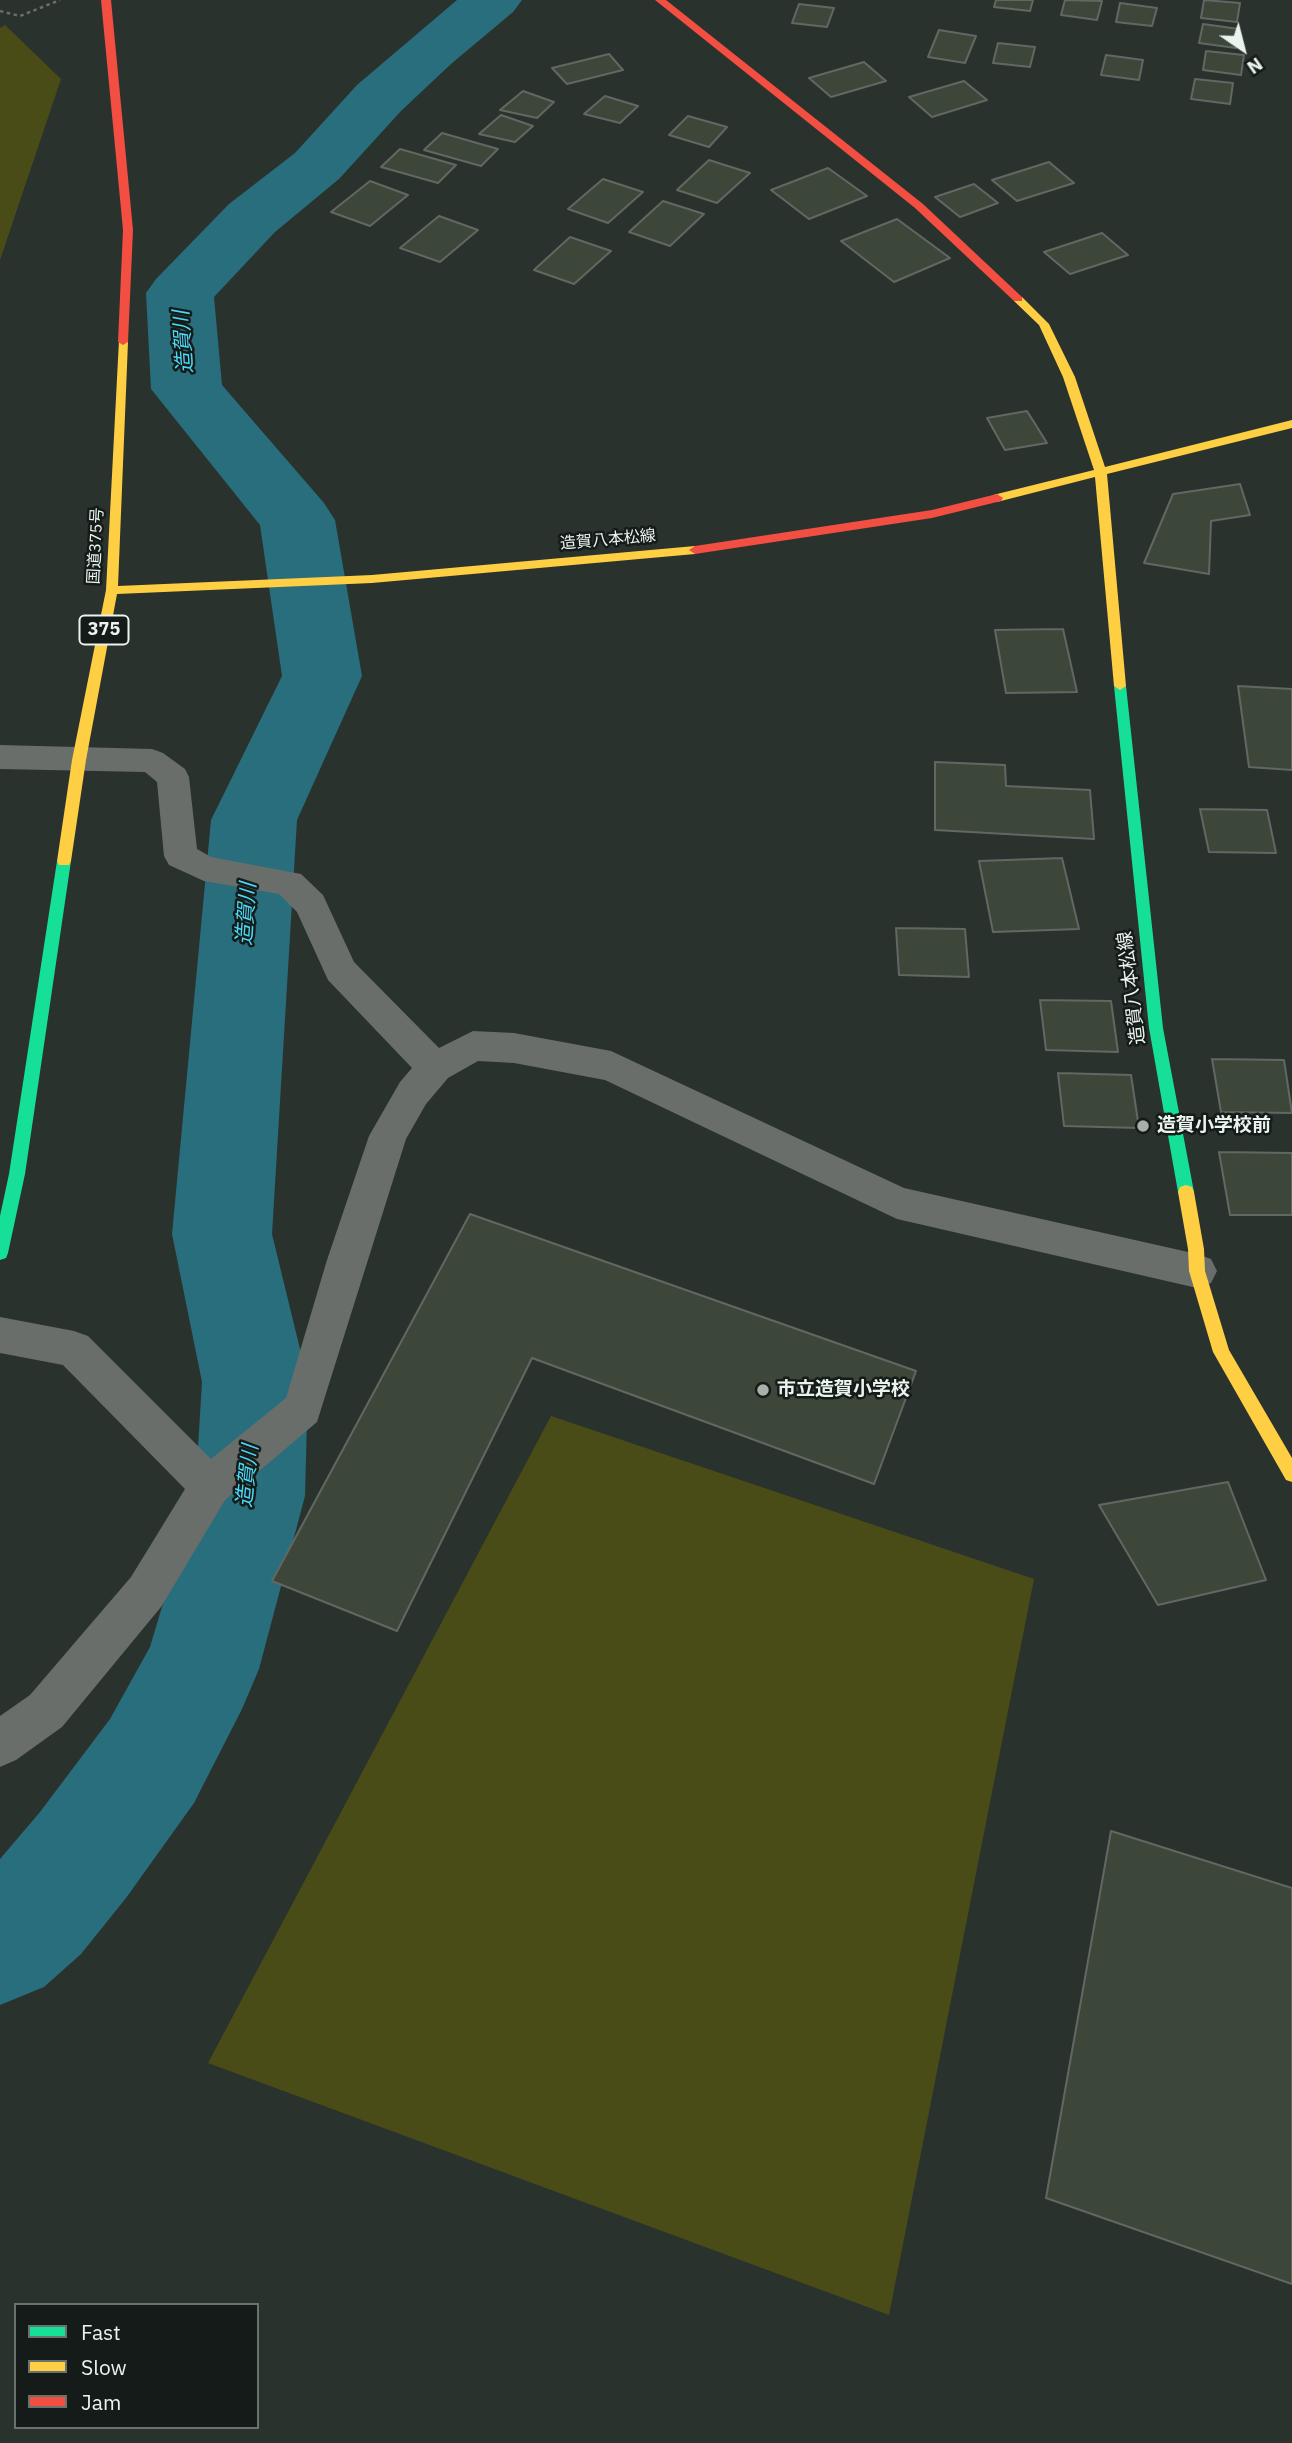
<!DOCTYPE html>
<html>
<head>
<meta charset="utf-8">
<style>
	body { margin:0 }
	#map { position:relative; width:1292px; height:2443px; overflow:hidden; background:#2a322e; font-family:"IBM Plex Sans",sans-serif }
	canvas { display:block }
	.legend { position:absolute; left:14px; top:2303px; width:245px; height:126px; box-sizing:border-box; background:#141b18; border:2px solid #6a726e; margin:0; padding:9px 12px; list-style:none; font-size:21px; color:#eaf4ef }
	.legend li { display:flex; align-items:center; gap:14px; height:35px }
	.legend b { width:35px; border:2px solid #6a726e }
	.north { position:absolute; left:1208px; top:14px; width:70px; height:70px; -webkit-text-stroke:5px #141b18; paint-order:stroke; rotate:145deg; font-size:19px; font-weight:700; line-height:28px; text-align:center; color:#eaf4ef }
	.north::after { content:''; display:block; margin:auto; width:24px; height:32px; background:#eaf4ef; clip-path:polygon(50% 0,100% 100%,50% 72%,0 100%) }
</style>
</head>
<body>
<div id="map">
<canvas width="1292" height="2443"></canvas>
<ul class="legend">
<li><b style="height:9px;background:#16e098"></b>Fast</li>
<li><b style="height:9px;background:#ffcf43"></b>Slow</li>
<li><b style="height:9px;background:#f24e42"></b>Jam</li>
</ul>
<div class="north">N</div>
</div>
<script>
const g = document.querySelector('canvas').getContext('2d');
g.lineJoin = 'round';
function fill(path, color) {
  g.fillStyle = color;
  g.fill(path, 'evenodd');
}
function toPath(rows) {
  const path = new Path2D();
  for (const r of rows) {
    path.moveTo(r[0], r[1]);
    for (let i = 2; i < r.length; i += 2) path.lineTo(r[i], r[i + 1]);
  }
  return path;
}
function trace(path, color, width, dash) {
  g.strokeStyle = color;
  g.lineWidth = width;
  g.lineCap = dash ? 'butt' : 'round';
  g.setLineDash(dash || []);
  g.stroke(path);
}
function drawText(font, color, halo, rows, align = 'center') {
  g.font = font + ' "IBM Plex Sans","Noto Sans JP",sans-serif';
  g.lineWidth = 5;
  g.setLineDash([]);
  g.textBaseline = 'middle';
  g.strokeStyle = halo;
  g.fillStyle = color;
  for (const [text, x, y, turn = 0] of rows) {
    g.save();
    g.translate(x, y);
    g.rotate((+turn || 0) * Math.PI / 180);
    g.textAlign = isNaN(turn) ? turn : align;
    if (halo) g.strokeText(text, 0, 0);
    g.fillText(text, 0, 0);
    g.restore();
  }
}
const green = toPath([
	[5,25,61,79,0,260,0,28],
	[551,1416,1034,1579,889,2315,208,2063]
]);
const river = toPath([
	[457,0,522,0,513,12,451,64,401,111,339,179,275,232,214,297,222,385,324,503,335,520,362,676,297,820,272,1234,308,1382,305,1496,259,1669,242,1709,194,1803,126,1898,81,1954,44,1987,0,2005,0,1859,40,1812,110,1719,150,1647,195,1496,202,1382,172,1234,211,820,282,676,260,525,151,389,146,293,156,279,229,204,295,153,357,85,457,0]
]);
const building = toPath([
	[996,0,1033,0,1030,11,994,7,996,0],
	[1065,0,1102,1,1097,20,1061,15,1065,0],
	[1204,0,1240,3,1237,22,1201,18,1204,0],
	[1120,3,1157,8,1152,26,1116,22,1120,3],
	[799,4,834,8,827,27,792,23,799,4],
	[1203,24,1239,29,1236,48,1199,43,1203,24],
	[939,30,976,36,965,63,928,57,939,30],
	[998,43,1035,47,1030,67,993,63,998,43],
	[1206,51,1244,55,1241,75,1203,70,1206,51],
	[609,54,623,70,567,84,552,68,609,54],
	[1106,55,1143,60,1139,80,1101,75,1106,55],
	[864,62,886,81,831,97,809,78,864,62],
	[1195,79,1233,83,1230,104,1191,99,1195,79],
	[964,81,987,100,932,117,909,97,964,81],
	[523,91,554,102,537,118,500,110,523,91],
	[605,96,638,106,620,123,584,114,605,96],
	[501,115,533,126,515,142,479,134,501,115],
	[688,116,727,127,709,147,669,135,688,116],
	[442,133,498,149,481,166,424,150,442,133],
	[400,149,456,165,438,183,381,167,400,149],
	[709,160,750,173,717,203,677,190,709,160],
	[1049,162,1074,183,1017,201,992,180,1049,162],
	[828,168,867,196,809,219,771,190,828,168],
	[603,179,643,192,608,223,568,209,603,179],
	[370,181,408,195,370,226,331,212,370,181],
	[974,184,998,203,960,217,935,197,974,184],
	[663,201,704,214,670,246,629,232,663,201],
	[439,216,478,230,440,262,400,248,439,216],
	[897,219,950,258,894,282,841,241,897,219],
	[1102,233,1128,255,1070,274,1044,252,1102,233],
	[570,237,611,251,574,284,534,270,570,237],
	[1027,411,1047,443,1005,450,987,418,1027,411],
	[1240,484,1250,515,1211,521,1209,574,1144,563,1173,494,1240,484],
	[1063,629,1077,692,1006,693,995,630,1063,629],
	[1238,686,1292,689,1292,770,1249,767,1238,686],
	[935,762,1005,765,1006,786,1090,790,1094,839,935,830,935,762],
	[1200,809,1267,810,1276,853,1209,852,1200,809],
	[1062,858,1079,929,993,932,979,861,1062,858],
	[896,928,965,929,969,977,899,975,896,928],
	[1040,1000,1111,1001,1118,1052,1046,1050,1040,1000],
	[1212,1059,1284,1060,1292,1113,1221,1112,1212,1059],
	[1058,1073,1131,1075,1139,1128,1064,1126,1058,1073],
	[1219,1152,1292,1153,1292,1215,1230,1215,1219,1152],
	[470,1214,916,1371,874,1484,532,1358,397,1631,272,1581,470,1214],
	[1228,1482,1266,1580,1158,1605,1099,1505,1228,1482],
	[1111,1831,1292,1888,1292,2284,1046,2198,1111,1831]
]);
const path = toPath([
	[0,11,20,16,60,0]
]);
const street = toPath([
	[0,745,152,749,163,753,185,769,189,777,197,849,211,857,301,874,323,895,354,962,439,1048,473,1031,514,1033,611,1051,904,1188,1197,1254,1211,1259,1217,1271,1211,1283,1197,1288,897,1219,605,1080,514,1063,478,1061,448,1078,426,1104,406,1139,317,1422,225,1500,161,1607,62,1727,16,1760,0,1767,0,1716,30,1695,131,1577,185,1489,63,1365,0,1353,0,1317,74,1331,88,1336,211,1459,286,1398,327,1260,369,1136,400,1082,412,1068,328,980,297,912,279,894,204,881,169,865,164,856,157,782,145,772,0,769,0,745]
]);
const fast = toPath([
	[1120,682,1126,686,1163,1028,1194,1192,1192,1197,1186,1199,1180,1197,1178,1192,1149,1028,1114,686,1120,682],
	[64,856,71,861,25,1174,8,1253,6,1258,0,1260,0,1216,9,1174,57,861,64,856]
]);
const slow = toPath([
	[1014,297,1022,297,1049,324,1075,377,1105,467,1292,420,1292,428,1107,474,1126,686,1120,690,1114,686,1095,477,997,502,991,498,993,495,1094,470,1063,377,1039,325,1014,301,1014,297],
	[119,340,128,342,118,586,372,575,695,546,701,550,695,554,372,583,117,594,86,760,71,861,69,865,59,865,57,861,72,760,106,590,119,340],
	[1186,1185,1192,1187,1194,1192,1204,1249,1205,1271,1229,1350,1292,1458,1292,1482,1286,1480,1213,1352,1189,1271,1188,1249,1178,1192,1180,1187,1186,1185]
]);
const jam = toPath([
	[101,0,111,0,133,230,128,342,123,345,118,342,123,230,101,0],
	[655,0,666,0,923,204,1022,297,1022,301,1014,301,915,208,655,0],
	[997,494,1003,498,1001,501,932,518,695,554,689,550,695,546,932,510,997,494]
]);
const markers = [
	[1143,1126,7,"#a7b0ab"],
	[763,1390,7,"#a7b0ab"]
];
const farStreetnames = [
	["造賀八本松線",608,540,-5],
	["国道375号",96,546,-87]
];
const shields = [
	[104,630,49]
];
const shieldNames = [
	["375",104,630]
];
const streetNames = [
	["造賀八本松線",1132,988,-97]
];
const poiNames = [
	["造賀小学校前",1157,1126],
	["市立造賀小学校",777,1390]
];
const waterNames = [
	["造賀川",184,342,-94],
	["造賀川",247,914,-86],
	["造賀川",248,1476,-84]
];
fill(green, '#4a4c17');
fill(river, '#296e7d');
fill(building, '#3c473a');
trace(building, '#626763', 2);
trace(path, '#696f6c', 2.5, [3.5, 3.5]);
fill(street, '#696e6b');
fill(fast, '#16e098');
fill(slow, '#ffcf43');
fill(jam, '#f24e42');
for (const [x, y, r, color] of markers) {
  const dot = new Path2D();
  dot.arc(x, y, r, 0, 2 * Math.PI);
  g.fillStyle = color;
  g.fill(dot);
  trace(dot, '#141b18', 2.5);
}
drawText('16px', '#eaf4ef', '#141b18', farStreetnames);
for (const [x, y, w] of shields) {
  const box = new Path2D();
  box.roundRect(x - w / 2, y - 14.5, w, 29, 5);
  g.fillStyle = '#141b18';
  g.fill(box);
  trace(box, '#eaf4ef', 2);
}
drawText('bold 18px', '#eaf4ef', null, shieldNames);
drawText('19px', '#eaf4ef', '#141b18', streetNames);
drawText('bold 19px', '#eaf4ef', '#141b18', poiNames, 'left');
drawText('italic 21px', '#4bd8f7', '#141b18', waterNames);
</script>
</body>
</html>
